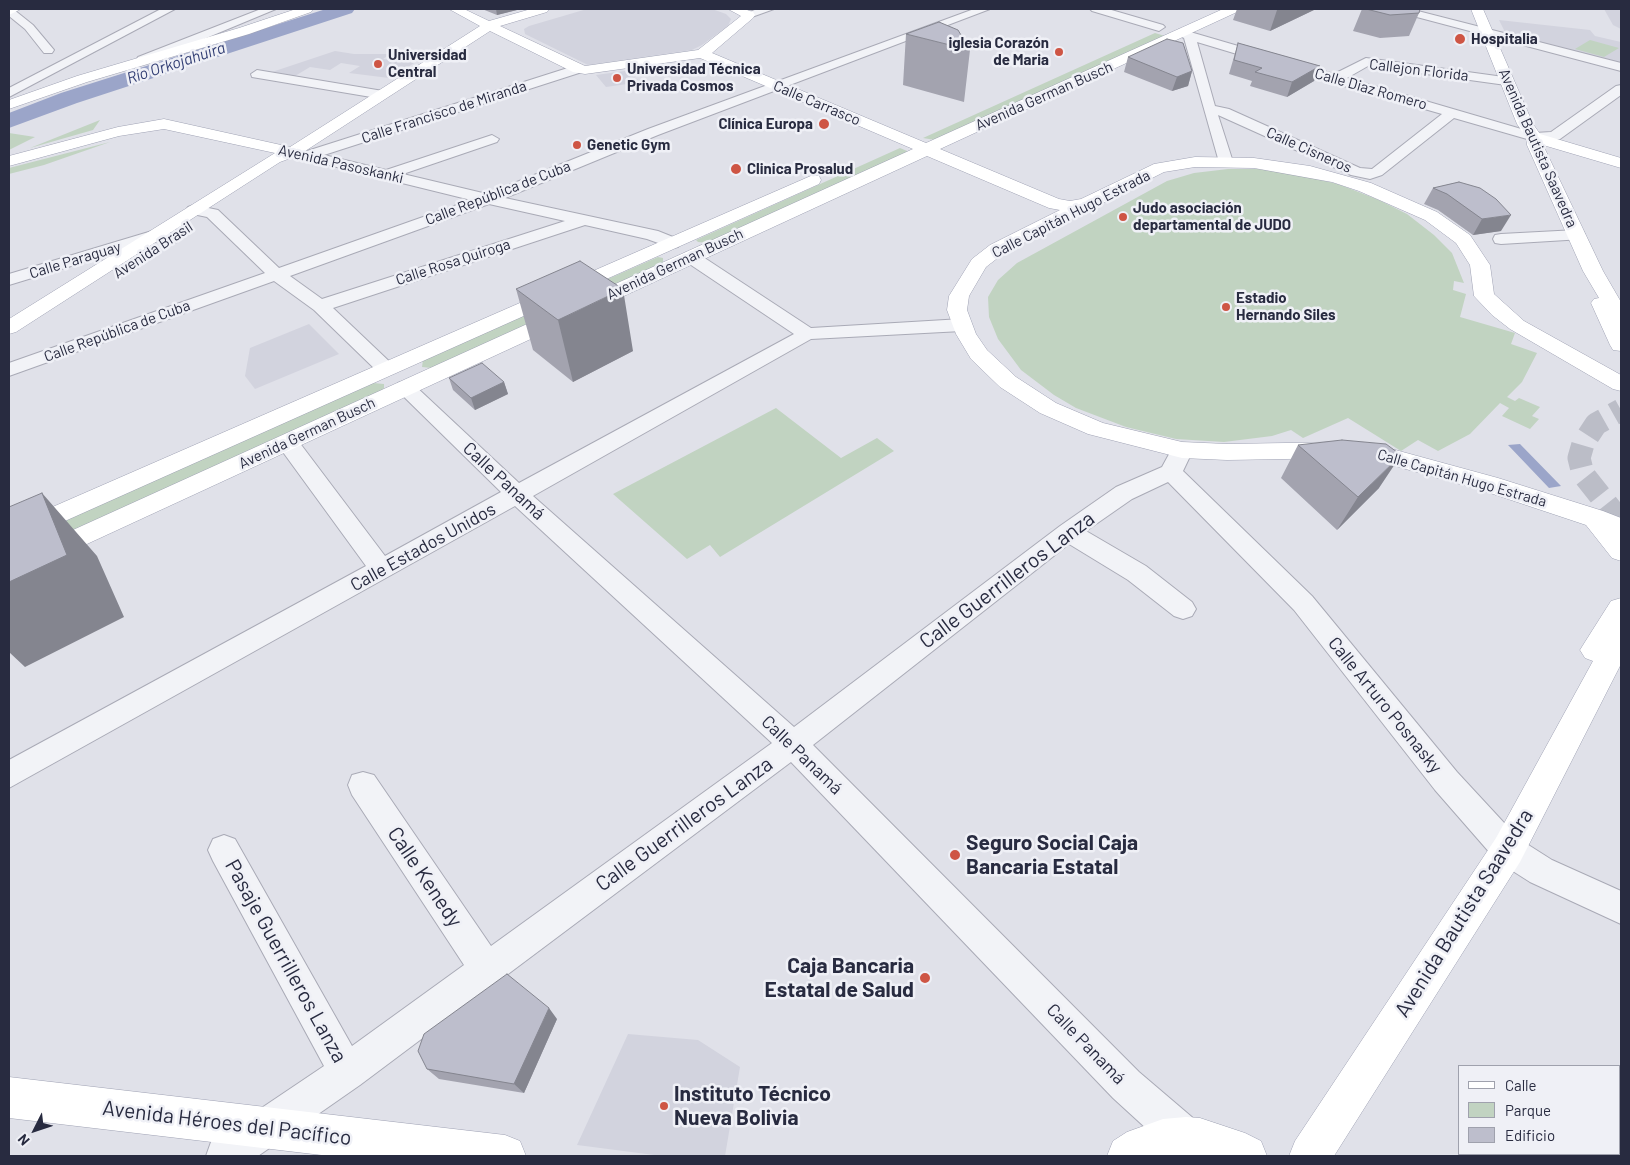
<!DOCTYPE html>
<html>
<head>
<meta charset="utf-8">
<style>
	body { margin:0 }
	#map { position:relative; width:1630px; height:1165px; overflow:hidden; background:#e0e1e9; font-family:Barlow,sans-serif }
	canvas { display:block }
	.frame { position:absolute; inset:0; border:10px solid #282b40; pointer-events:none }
	.legend { position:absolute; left:1458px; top:1065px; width:162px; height:90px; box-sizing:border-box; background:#eff0f6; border:1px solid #9fa1ad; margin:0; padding:6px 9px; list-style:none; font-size:15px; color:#282b40 }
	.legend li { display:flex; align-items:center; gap:10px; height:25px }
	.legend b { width:25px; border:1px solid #9fa1ad }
	.north { position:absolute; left:10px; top:1105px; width:50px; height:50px; -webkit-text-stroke:4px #eff0f6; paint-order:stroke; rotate:229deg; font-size:14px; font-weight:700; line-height:20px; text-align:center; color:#282b40 }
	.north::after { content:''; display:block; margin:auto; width:18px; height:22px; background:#282b40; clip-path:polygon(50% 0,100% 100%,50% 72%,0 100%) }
</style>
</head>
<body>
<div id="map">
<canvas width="1630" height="1165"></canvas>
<div class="frame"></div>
<ul class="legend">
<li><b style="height:6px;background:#fff"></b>Calle</li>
<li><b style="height:14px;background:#c1d3c1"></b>Parque</li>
<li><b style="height:14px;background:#bdbecc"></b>Edificio</li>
</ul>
<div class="north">N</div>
</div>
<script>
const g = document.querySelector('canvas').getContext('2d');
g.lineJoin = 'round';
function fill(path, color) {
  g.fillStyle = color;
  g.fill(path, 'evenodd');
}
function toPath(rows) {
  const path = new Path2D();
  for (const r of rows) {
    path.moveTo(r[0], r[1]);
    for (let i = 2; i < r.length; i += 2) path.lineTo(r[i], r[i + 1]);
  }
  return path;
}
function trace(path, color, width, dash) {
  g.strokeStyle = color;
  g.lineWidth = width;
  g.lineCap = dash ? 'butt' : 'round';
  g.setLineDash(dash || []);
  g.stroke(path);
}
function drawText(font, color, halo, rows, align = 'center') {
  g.font = font + ' Barlow,sans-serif';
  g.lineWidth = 5;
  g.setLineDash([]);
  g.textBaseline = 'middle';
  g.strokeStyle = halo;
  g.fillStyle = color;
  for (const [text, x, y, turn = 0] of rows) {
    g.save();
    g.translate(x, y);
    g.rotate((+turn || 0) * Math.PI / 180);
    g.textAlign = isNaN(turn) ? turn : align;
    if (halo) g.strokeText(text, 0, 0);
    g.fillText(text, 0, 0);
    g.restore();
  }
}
const built = toPath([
	[587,9,712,9,726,14,731,19,728,26,702,45,692,50,588,65,525,34,524,29,529,26],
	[1604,9,1621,10,1621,29,1613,25],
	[1499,20,1590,30,1595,36,1621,42,1621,64,1505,32],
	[335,51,354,54,390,54,383,59,414,63,402,71,375,68,399,71,389,78,349,73,360,66,341,63,330,70,310,67,295,76,272,72],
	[625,71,641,82,606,87,596,75],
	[309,324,339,354,255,389,245,376,250,348],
	[628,1034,698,1040,740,1067,725,1156,662,1156,577,1145]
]);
const green = toPath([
	[1155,33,1165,36,935,140,923,138],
	[1590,40,1619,48,1604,57,1575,49],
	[100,120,93,130,30,148],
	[9,133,35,137,9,150],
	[110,142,44,165,9,174,9,168],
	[900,148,907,151,906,154,710,243,698,242,696,240],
	[1228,169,1258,169,1300,175,1338,184,1379,200,1407,214,1434,235,1452,253,1464,283,1454,281,1453,290,1466,294,1460,317,1515,333,1511,344,1537,353,1522,382,1507,397,1515,401,1519,398,1540,407,1532,416,1539,419,1530,429,1502,416,1509,408,1500,403,1470,434,1438,451,1418,440,1401,451,1348,418,1303,438,1291,430,1272,436,1224,442,1176,439,1126,427,1076,408,1054,395,1021,370,998,339,989,317,988,297,998,280,1017,263,1167,181,1194,173],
	[658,257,663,258,663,264,432,368,422,367,423,360],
	[373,383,384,384,384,388,381,392,9,561,9,545],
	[776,408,841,458,877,438,894,451,720,557,710,545,687,559,613,494]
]);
const water = toPath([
	[332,9,344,9,65,99,9,121,9,116,30,108],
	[1520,444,1561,486,1549,488,1508,445]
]);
const river = toPath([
	[326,9,355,9,352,13,77,103,9,128,9,113,61,93,326,9]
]);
const majorTunnel = toPath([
	[1621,522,1583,474,1579,458,1583,444,1596,424,1621,410]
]);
const minor = toPath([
	[9,9,13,9,33,25,54,50,52,53,44,53,25,29,9,16,9,9],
	[161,9,175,9,9,97,9,88,161,9],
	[261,9,276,9,146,63,138,63,136,60,138,57,261,9],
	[757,9,774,9,749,18,743,15,757,9],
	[974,9,990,9,658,135,505,198,658,231,678,239,680,243,678,247,672,248,647,239,585,225,333,308,393,365,396,369,393,373,379,373,314,310,274,281,9,376,9,363,265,273,207,217,188,213,186,210,188,207,194,205,218,210,279,268,471,200,288,155,286,152,288,149,293,148,307,151,574,66,582,66,584,69,582,72,324,155,386,170,492,135,499,139,497,142,403,174,487,194,648,129,974,9],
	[489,204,565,221,322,299,290,276,489,204],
	[1090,9,1108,9,1163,25,1165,27,1159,31,1092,11,1090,9],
	[1392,9,1410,9,1621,63,1621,71,1394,11,1392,9],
	[1180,29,1334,74,1366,58,1511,78,1512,81,1506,85,1368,66,1347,78,1535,133,1551,132,1616,86,1621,85,1621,95,1560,139,1555,140,1534,141,1454,118,1382,175,1370,179,1351,175,1218,115,1233,162,1226,166,1219,162,1184,38,1174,33,1180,29],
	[1197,42,1330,82,1442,114,1372,169,1360,168,1229,109,1215,106,1197,42],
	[257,70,383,91,390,95,383,99,252,77,251,74,257,70],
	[1577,230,1583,231,1585,235,1583,239,1501,244,1495,243,1493,239,1495,235,1501,234,1577,230],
	[152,231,177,234,179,238,177,242,171,243,153,241,9,285,9,274,152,231],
	[691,252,697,253,811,328,962,319,969,321,971,325,969,329,962,331,811,339,533,496,794,727,1060,526,1116,487,1162,467,1174,445,1182,443,1190,445,1193,450,1183,471,1312,596,1457,772,1519,839,1552,860,1621,891,1621,924,1530,882,1497,861,1435,790,1294,610,1168,482,1132,499,1086,531,1146,566,1192,602,1196,609,1192,616,1183,619,1174,616,1128,580,1069,544,813,745,1139,1072,1200,1124,1205,1138,1200,1152,1184,1156,1172,1152,1113,1098,791,762,360,1085,258,1156,206,1156,211,1142,324,1066,213,861,208,850,213,839,224,835,235,839,352,1046,464,965,352,795,348,785,352,775,363,772,374,775,491,946,772,743,515,506,9,788,9,760,366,566,280,448,277,443,280,438,288,436,296,438,385,556,501,492,398,391,395,387,398,383,405,381,412,383,519,483,794,334,685,261,682,257,685,253,691,252]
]);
const major = toPath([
	[9,9,21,9,9,15,9,9],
	[296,9,313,9,311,12,249,34,87,82,9,109,9,100,77,76,239,28,296,9],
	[449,9,464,9,489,21,531,9,549,9,547,12,500,26,585,66,698,50,741,16,728,9,744,9,753,12,755,15,753,18,712,53,926,143,1223,9,1239,9,1237,12,940,149,1059,199,1070,201,1081,199,1154,164,1195,157,1254,158,1310,166,1371,183,1437,212,1470,235,1490,265,1494,294,1524,321,1621,375,1621,391,1613,389,1510,329,1492,315,1474,296,1470,265,1456,243,1425,220,1359,191,1332,182,1254,168,1195,167,1164,172,1004,253,986,267,969,296,967,310,976,334,987,350,1016,377,1056,403,1103,423,1182,442,1227,444,1344,442,1377,445,1498,478,1603,511,1621,518,1621,561,1612,558,1586,525,1481,490,1377,461,1344,458,1227,460,1182,458,1088,434,1040,413,1000,387,971,359,956,334,947,310,949,296,972,259,990,245,1060,210,1049,208,927,156,9,580,9,559,913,149,700,58,585,74,573,72,490,31,299,155,280,162,16,332,9,334,9,319,275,153,164,129,119,136,9,166,9,156,118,127,164,119,290,147,480,26,449,9],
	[1471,9,1483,9,1533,124,1540,134,1621,158,1621,168,1543,145,1603,271,1621,302,1621,351,1613,350,1610,345,1591,303,1594,299,1599,298,1583,271,1527,145,1526,137,1517,124,1471,9],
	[813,175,819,176,821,180,819,184,9,546,9,526,813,175],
	[1621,598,1621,664,1520,862,1334,1156,1289,1156,1295,1141,1496,838,1593,661,1585,658,1580,650,1585,642,1611,601,1621,598],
	[9,1077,505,1135,520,1141,526,1156,330,1156,9,1118,9,1077],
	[1186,1117,1200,1118,1245,1133,1261,1141,1267,1156,1107,1156,1113,1141,1127,1132,1163,1119,1186,1117]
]);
const wall = toPath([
	[482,9,521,9,497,15],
	[1237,9,1316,9,1270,31,1233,20],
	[1362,9,1420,9,1419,13,1409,36,1380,38,1353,31],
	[906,34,970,50,964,102,903,85],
	[1238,43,1320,66,1314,81,1287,97,1250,86,1252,81,1229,74],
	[1128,57,1192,71,1188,86,1172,91,1124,72],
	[1459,182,1501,231,1473,235,1438,210,1424,204,1433,188],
	[516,289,633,351,573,382,533,350],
	[449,378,504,382,508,394,475,410,453,390],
	[1298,445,1379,488,1337,530,1281,478],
	[557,1019,524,1093,439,1079,427,1069]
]);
const shadedWall = toPath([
	[496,9,521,9,497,15],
	[1281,9,1316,9,1270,31,1277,10],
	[1320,66,1314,81,1287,97,1292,82],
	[1192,71,1188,86,1172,91,1177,77],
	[1511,215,1501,231,1473,235,1482,219],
	[623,289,633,351,573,382,558,320],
	[504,382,508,394,475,410,471,398],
	[1401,455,1379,488,1337,530,1358,497],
	[42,493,97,556,124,617,25,667,9,652,9,582],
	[549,1008,557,1019,524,1093,514,1084]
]);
const building = toPath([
	[1366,9,1420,9,1419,13,1390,15,1366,9],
	[939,22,958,30,970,50,906,34,939,22],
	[1167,39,1183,43,1192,71,1177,77,1128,57,1167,39],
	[1238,43,1320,66,1292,82,1255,72,1262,68,1234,60,1238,43],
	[1459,182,1480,188,1496,199,1511,215,1482,219,1447,194,1433,188,1459,182],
	[580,261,623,289,558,320,516,289,580,261],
	[482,363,504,382,471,398,449,378,482,363],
	[1342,440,1386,444,1401,455,1358,497,1298,445,1342,440],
	[42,493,67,555,9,582,9,507,42,493],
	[507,974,549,1008,514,1084,427,1069,418,1051,424,1034,507,974]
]);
const markers = [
	[1460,39,6,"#ce5544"],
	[1059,52,5,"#ce5544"],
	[378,64,5,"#ce5544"],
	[617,78,5,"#ce5544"],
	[824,124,6,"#ce5544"],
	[577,145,5,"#ce5544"],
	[736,169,6,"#ce5544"],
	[1123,217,5,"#ce5544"],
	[1226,307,5,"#ce5544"],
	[955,855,6,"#ce5544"],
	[925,978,6,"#ce5544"],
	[664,1106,5,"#ce5544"]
];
const farPoinames = [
	["Hospitalia",1471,39],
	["iglesia Corazón",1049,43,"right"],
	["de Maria",1049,60,"right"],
	["Universidad",388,55],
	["Central",388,72],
	["Universidad Técnica",627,69],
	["Privada Cosmos",627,86],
	["Clínica Europa",813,124,"right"],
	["Genetic Gym",587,145],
	["Clinica Prosalud",747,169],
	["Judo asociación",1133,208],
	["departamental de JUDO",1133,225],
	["Estadio",1236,298],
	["Hernando Siles",1236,315]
];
const farStreetnames = [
	["Callejon Florida",1419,70,7],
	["Calle Diaz Romero",1371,89,16],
	["Avenida German Busch",1044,96,-24],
	["Calle Carrasco",817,103,23],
	["Calle Francisco de Miranda",444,112,-18],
	["Avenida Bautista Saavedra",1538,148,66],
	["Calle Cisneros",1309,150,24],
	["Avenida Pasoskanki",341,164,13],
	["Calle República de Cuba",498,193,-21],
	["Calle Capitán Hugo Estrada",1071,214,-27],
	["Avenida Brasil",153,250,-33],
	["Calle Paraguay",75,260,-17],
	["Calle Rosa Quiroga",453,262,-18],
	["Avenida German Busch",675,264,-25],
	["Calle República de Cuba",117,331,-20],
	["Avenida German Busch",307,433,-25],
	["Calle Capitán Hugo Estrada",1462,478,16]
];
const farWaternames = [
	["Río Orkojahuira",176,63,-18]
];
const streetNames = [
	["Calle Panamá",504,481,43],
	["Calle Estados Unidos",423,547,-29],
	["Calle Arturo Posnasky",1385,705,51],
	["Calle Panamá",802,755,44],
	["Calle Panamá",1086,1044,46]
];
const nearStreetnames = [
	["Calle Guerrilleros Lanza",1007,580,-37],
	["Calle Guerrilleros Lanza",684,824,-36],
	["Calle Kenedy",425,877,56],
	["Avenida Bautista Saavedra",1464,913,-58],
	["Pasaje Guerrilleros Lanza",286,961,61],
	["Avenida Héroes del Pacífico",227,1123,7]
];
const nearPoinames = [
	["Seguro Social Caja",966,843],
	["Bancaria Estatal",966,867],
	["Caja Bancaria",914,966,"right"],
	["Estatal de Salud",914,990,"right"],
	["Instituto Técnico",674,1094],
	["Nueva Bolivia",674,1118]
];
fill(built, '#d2d3de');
fill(green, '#c1d3c1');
fill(water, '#9ba5c9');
fill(river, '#9ba5c9');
trace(majorTunnel, '#bbbdc7', 23, [23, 11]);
trace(minor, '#a9aab6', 2);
trace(major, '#9fa2b4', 1);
fill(minor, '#f2f3f7');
fill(major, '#fff');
fill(wall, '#a3a3af');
fill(shadedWall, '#84858f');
fill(building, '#bdbecc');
trace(building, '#84858f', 1);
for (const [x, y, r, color] of markers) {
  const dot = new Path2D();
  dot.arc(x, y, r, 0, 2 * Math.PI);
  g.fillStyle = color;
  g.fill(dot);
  trace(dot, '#eff0f6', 2);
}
drawText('bold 15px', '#282b40', '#eff0f6', farPoinames, 'left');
drawText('15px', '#282b40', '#eff0f6', farStreetnames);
drawText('italic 16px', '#323e74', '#eff0f6', farWaternames);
drawText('18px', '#282b40', '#eff0f6', streetNames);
drawText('21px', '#282b40', '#eff0f6', nearStreetnames);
drawText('bold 21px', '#282b40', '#eff0f6', nearPoinames, 'left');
</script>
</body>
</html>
